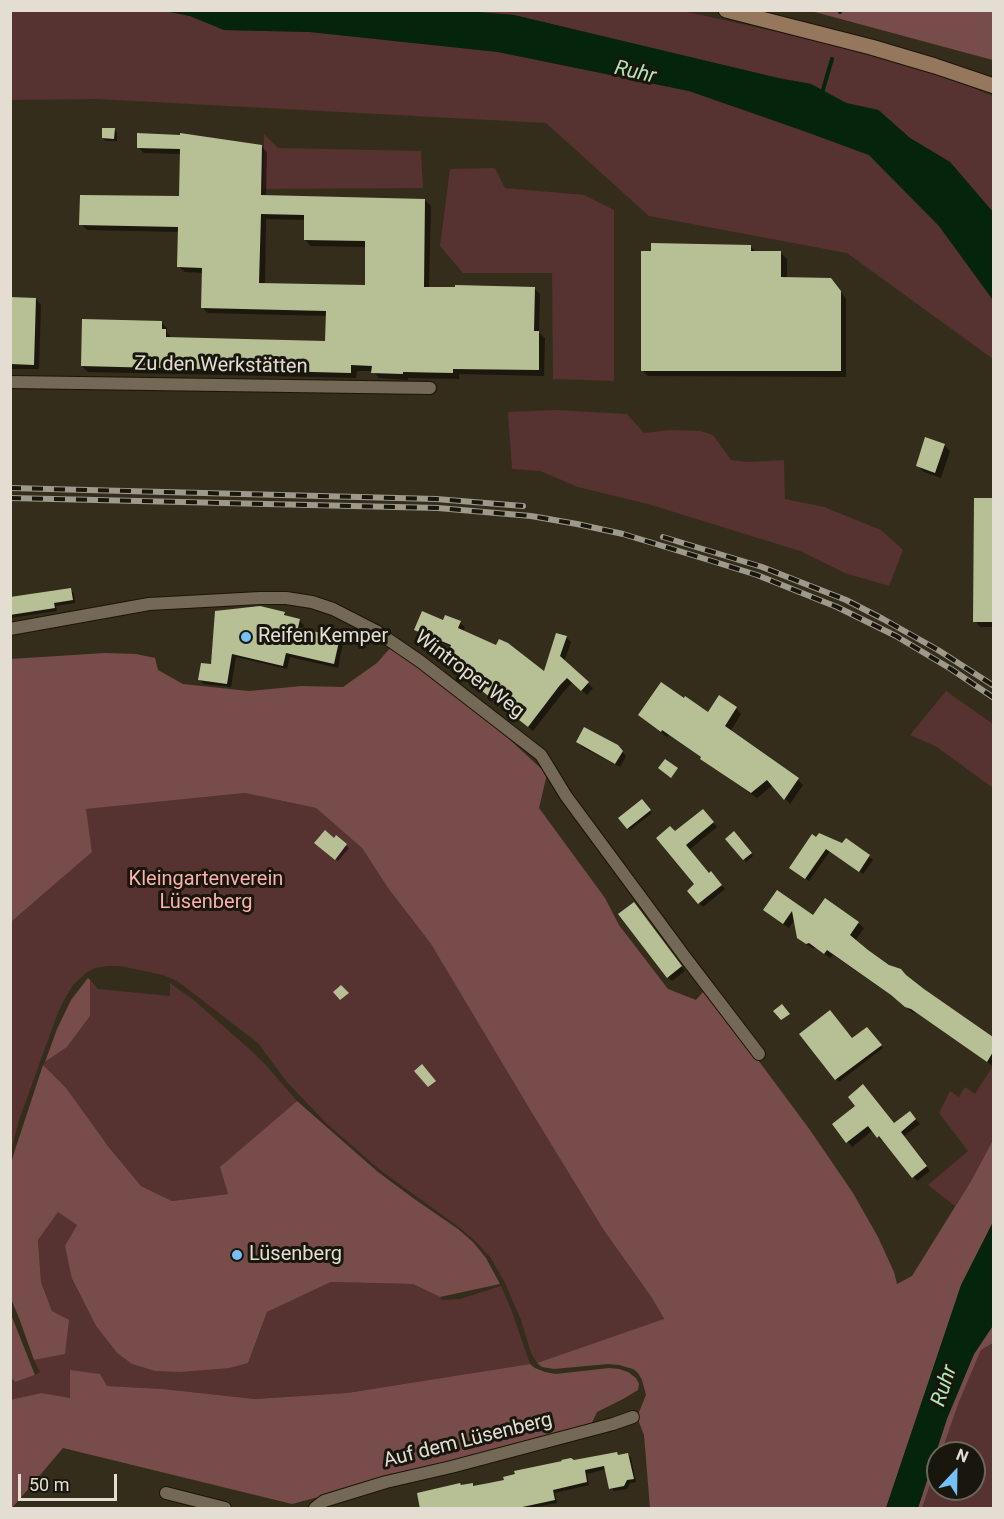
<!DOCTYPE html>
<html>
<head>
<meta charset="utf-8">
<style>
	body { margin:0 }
	#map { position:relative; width:1004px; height:1519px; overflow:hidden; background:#352d1b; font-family:Roboto,sans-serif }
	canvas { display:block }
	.frame { position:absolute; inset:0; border:12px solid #e3ddd2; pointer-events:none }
	.north { position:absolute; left:926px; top:1441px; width:60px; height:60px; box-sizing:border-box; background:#19160e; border:2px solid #6a665c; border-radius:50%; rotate:22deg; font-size:16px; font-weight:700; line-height:24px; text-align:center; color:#e3ddd2 }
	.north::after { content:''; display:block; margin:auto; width:21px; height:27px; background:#75c0f6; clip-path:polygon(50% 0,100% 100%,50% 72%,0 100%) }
	.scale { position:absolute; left:18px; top:1474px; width:99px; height:27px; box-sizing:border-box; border:3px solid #e3ddd2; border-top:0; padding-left:8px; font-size:18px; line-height:21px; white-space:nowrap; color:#e3ddd2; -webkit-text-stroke:4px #19160e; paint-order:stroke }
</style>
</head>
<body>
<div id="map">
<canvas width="1004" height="1519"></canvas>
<div class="frame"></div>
<div class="north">N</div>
<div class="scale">50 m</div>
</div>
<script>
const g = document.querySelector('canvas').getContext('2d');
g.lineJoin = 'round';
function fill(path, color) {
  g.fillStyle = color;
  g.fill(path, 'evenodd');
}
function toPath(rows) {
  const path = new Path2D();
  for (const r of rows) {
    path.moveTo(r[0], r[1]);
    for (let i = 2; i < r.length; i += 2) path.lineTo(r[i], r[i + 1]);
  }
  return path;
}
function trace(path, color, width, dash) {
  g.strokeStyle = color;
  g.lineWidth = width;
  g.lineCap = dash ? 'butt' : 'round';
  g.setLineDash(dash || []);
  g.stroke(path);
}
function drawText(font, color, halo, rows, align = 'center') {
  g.font = font + ' Roboto,sans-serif';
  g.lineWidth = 6;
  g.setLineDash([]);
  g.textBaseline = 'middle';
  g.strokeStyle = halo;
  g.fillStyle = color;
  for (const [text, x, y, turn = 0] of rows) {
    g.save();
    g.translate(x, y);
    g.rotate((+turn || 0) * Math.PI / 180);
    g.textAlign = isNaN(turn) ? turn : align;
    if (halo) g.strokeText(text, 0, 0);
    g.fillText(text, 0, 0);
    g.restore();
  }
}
const green = toPath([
	[10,11,165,11,190,16,224,30,310,32,498,52,689,91,801,130,869,155,939,226,993,300,993,359,847,253,649,216,546,123,97,99,11,100],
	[455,11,683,11,796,36,876,57,951,79,993,96,993,212,950,162,910,138,879,110,847,103,811,84,778,78,514,15],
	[264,134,278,148,421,151,423,188,263,189],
	[495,168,505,188,584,195,614,210,614,381,553,379,552,273,463,273,440,246,450,169],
	[556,410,627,414,644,433,670,430,701,431,713,435,731,460,749,462,784,460,785,499,824,507,881,530,903,550,889,586,845,573,800,551,648,504,578,487,540,471,512,469,508,412],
	[946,691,993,724,993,788,937,747,910,735],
	[245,793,316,808,362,848,388,888,431,944,532,1113,603,1229,652,1298,664,1320,537,1363,531,1353,521,1320,504,1281,490,1257,475,1241,460,1228,380,1170,327,1124,286,1081,258,1043,177,981,163,975,120,966,108,966,95,968,86,973,73,985,64,1000,57,1015,19,1120,11,1151,11,922,92,852,85,809],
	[90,980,98,989,170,996,170,983,195,1001,247,1047,264,1063,297,1101,221,1167,228,1194,172,1201,141,1186,43,1065,45,1062,67,1047,90,1016],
	[993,1066,993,1140,971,1181,955,1206,928,1185,968,1151,939,1113,950,1091,959,1097,965,1087,975,1094],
	[58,1211,77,1225,72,1280,96,1326,117,1353,132,1364,155,1371,248,1363,267,1312,331,1282,413,1284,440,1297,442,1300,460,1299,501,1286,511,1309,530,1364,347,1393,255,1399,163,1389,107,1386,70,1371,70,1399,41,1393,11,1400,10,1378,15,1382,35,1375,40,1372,34,1360,65,1353,52,1311,41,1282,38,1240],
	[993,1343,993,1508,922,1508,938,1462,938,1489,974,1489,974,1453,941,1453,959,1402,981,1350]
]);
const forest = toPath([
	[811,11,993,11,993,60,989,59],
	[391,647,482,714,547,774,539,808,605,898,619,925,668,989,696,1000,703,992,738,1033,810,1130,853,1193,878,1237,894,1272,897,1284,912,1276,971,1181,993,1140,993,1222,961,1286,886,1508,650,1508,644,1435,637,1417,646,1395,642,1380,638,1373,633,1369,619,1365,608,1364,554,1369,542,1367,537,1363,664,1319,652,1298,603,1229,532,1113,431,944,388,888,362,848,316,808,245,793,86,809,92,852,11,922,10,659,105,653,136,654,155,658,158,670,183,684,249,691,302,686,343,687,377,663],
	[88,978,90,980,90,1016,67,1047,45,1062,57,1029,71,1000],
	[43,1065,66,1088,108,1146,141,1186,172,1201,228,1194,220,1167,297,1101,378,1172,413,1198,458,1229,473,1242,486,1258,500,1284,440,1297,413,1284,331,1282,267,1312,248,1363,229,1368,181,1372,155,1371,132,1364,117,1353,96,1326,72,1279,65,1246,77,1225,58,1212,38,1240,41,1282,52,1311,69,1320,65,1354,34,1360,19,1318,11,1299,10,1168,14,1153],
	[10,1312,35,1375,15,1382,11,1378],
	[993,1321,993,1343,981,1350,959,1402,941,1453,938,1453,938,1462,922,1508,918,1508,947,1419,974,1354,992,1327],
	[530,1364,535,1368,545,1372,556,1374,609,1368,619,1369,628,1372,636,1378,639,1384,638,1390,623,1399,597,1412,591,1425,292,1504,63,1448,12,1508,11,1508,10,1400,41,1393,70,1398,70,1370,100,1374,107,1386,163,1389,255,1399,347,1393]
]);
const water = toPath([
	[455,10,514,15,778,78,811,84,846,103,878,110,910,138,950,162,993,212,993,300,939,226,869,155,801,130,689,91,498,52,310,32,224,30,190,16,165,11],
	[993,1222,994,1321,992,1327,974,1354,947,1418,918,1508,886,1508,961,1285]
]);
const shadow = toPath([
	[115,130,117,133,117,141,106,141,103,138],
	[261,146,267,152,266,197,425,200,431,206,429,288,534,288,540,294,539,333,545,338,544,376,459,374,459,379,408,378,408,380,379,378,373,371,357,371,356,378,88,372,82,366,161,322,167,328,167,332,171,337,171,339,327,343,328,316,208,313,202,307,203,273,185,272,179,267,179,232,87,230,81,224,180,198,181,154,144,153,138,147],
	[266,219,306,220,305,240,311,246,367,247,366,287,265,284],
	[750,246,757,253,781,253,787,259,787,278,837,286,846,299,846,377,648,376,642,370],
	[10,299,36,299,41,305,39,369,10,369],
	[944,445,950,451,941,478,924,472,918,466],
	[975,500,994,500,994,627,980,627,975,621],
	[70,590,74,593,75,603,56,606,57,611,10,618,10,599],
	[284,613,288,617,299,620,304,625,302,630,339,638,343,643,338,668,290,657,287,669,236,657,231,687,204,684,200,680,212,666],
	[444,622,460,623,465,627,463,632,545,674,566,637,571,642,564,662,593,688,587,695,573,682,565,690,533,731,451,666,452,647,421,635,416,630],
	[736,708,741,714,730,732,798,780,803,785,790,804,773,785,757,798,708,764,702,758,669,735,667,737,640,715,708,715],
	[578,742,617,746,626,756,620,767,582,747],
	[642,801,652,813,630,830,628,828],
	[706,814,717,827,689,850,709,875,715,877,725,889,703,907,699,903,696,885,675,833],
	[734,833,753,856,746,862,744,859],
	[812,836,842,845,846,840,873,860,863,874,830,851,809,881,794,871],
	[336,837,349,848,338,861,316,843,334,840],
	[778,892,814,917,825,900,858,923,864,928,855,941,994,1038,993,1066,918,1014,912,1012,898,1000,833,955,830,958,816,948,812,948,805,943,795,919,789,928,770,915,765,910],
	[638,908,685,971,672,981,668,977],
	[870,1031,883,1048,839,1082,836,1079,852,1040],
	[914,1117,920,1124,904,1136,930,1171,917,1181,884,1140,882,1141,873,1130,852,1147,834,1125,894,1125],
	[617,1454,619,1456,627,1454,631,1458,636,1482,630,1483,627,1489,614,1491,611,1488,606,1469,587,1474,589,1485,555,1493,557,1503,530,1508,422,1508,472,1485,475,1487,506,1481,574,1461]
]);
const stream = toPath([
	[840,12,840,10],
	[822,93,832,59]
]);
const building = toPath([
	[102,128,115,128,114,139,102,138],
	[137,133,180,135,180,133,262,145,261,195,425,199,424,287,455,287,455,285,535,287,534,331,539,331,539,370,453,369,453,373,403,372,403,374,371,373,372,366,351,365,351,373,81,366,82,319,162,321,162,329,166,329,166,337,325,341,326,311,201,308,202,268,177,267,178,227,79,225,80,195,179,196,180,149,137,148],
	[261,214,304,215,304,240,365,241,365,285,259,283],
	[651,243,751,245,751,251,781,251,781,277,831,278,841,291,841,371,641,371,641,251,651,251],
	[10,297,36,298,34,365,10,364],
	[925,437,945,444,935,473,916,466],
	[974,498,993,498,993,622,973,622],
	[71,588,73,600,54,603,55,608,10,615,10,597],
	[260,606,285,612,284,615,300,619,298,628,340,637,334,664,286,653,283,666,232,654,227,684,198,680,201,663,211,664,215,611],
	[422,611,443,620,445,615,461,621,458,628,496,645,499,639,508,643,544,671,556,633,567,636,560,656,589,682,581,691,567,678,560,685,528,727,445,662,451,645,414,630],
	[661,682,684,698,685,696,708,712,719,695,737,707,725,726,799,778,784,800,767,780,751,793,700,759,701,757,662,730,661,732,638,715],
	[584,727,618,745,623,751,615,764,576,742],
	[665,759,678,768,671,778,658,768],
	[642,799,651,810,627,829,618,818],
	[703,809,714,822,686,845,709,873,711,871,722,885,698,904,687,891,694,884,656,838,670,826,675,831],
	[325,830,334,838,336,835,347,844,335,860,314,843],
	[734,831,752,853,743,860,725,839],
	[819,833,842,843,846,838,870,855,859,872,826,849,805,879,789,868,812,834,816,837],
	[777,890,813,915,825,898,859,922,850,935,868,950,889,965,901,969,906,975,924,989,993,1037,993,1052,987,1062,911,1009,905,1007,891,995,827,950,824,954,809,943,806,944,797,938,792,911,783,924,763,910],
	[634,902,682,966,667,978,618,914],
	[341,985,349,993,340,1000,333,992],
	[782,1004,790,1014,781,1020,773,1011],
	[830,1010,852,1038,867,1027,882,1045,835,1080,799,1034],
	[422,1064,436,1081,428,1087,414,1071],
	[863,1084,894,1123,910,1111,916,1119,901,1132,927,1166,912,1178,879,1136,877,1138,868,1126,846,1143,832,1124,855,1106,848,1097],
	[617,1452,618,1455,628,1453,634,1479,627,1480,624,1486,609,1489,604,1466,585,1470,587,1482,553,1490,555,1500,513,1509,420,1509,417,1493,460,1483,461,1485,473,1483,473,1486,489,1483,504,1480,503,1477,515,1474,514,1471,562,1461,561,1460,571,1458,574,1460]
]);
const street = toPath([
	[10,382,430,388],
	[10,629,149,604,260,598,286,598,312,602,333,609,376,631,421,662,541,755,566,796,685,957,759,1054],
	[166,1493,225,1508],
	[315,1508,324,1501,386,1482,451,1467,613,1424,633,1417]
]);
const secondary = toPath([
	[726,10,871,47,935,66,994,86]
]);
const rail = toPath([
	[10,488,436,499,523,506],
	[10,498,438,508,531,516,577,524,623,534,712,561,757,575,837,607,896,636,951,669,994,698],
	[663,537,762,567,846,600,883,619,938,650,994,686]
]);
const markers = [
	[246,637,6,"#75c0f6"],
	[237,1255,6,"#75c0f6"]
];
const streetNames = [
	["Zu den Werkstätten",221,366,1],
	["Wintroper Weg",469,675,37],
	["Auf dem Lüsenberg",468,1441,-14]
];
const poiNames = [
	["Reifen Kemper",258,637],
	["Lüsenberg",249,1255]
];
const parkNames = [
	["Kleingartenverein",206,880],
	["Lüsenberg",206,903]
];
const waterNames = [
	["Ruhr",635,73,13],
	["Ruhr",945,1386,-72]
];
fill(green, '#563231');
fill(forest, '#774c4a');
fill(water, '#05240c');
fill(shadow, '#0007');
trace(stream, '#05240c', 4);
fill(building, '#b7bf94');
trace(street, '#1d1505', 14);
trace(secondary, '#1d1505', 17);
trace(street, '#736956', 12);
trace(secondary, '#94775c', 15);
trace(rail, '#9f998b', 6);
trace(rail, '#19160e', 4, [11]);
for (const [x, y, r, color] of markers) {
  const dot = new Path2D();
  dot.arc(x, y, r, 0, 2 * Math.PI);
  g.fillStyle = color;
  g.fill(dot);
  trace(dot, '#19160e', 2);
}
drawText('20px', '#e3ddd2', '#19160e', streetNames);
drawText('20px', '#e3ddd2', '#19160e', poiNames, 'left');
drawText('20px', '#fab0ac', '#19160e', parkNames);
drawText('italic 21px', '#aee5b4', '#19160e', waterNames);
</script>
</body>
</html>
